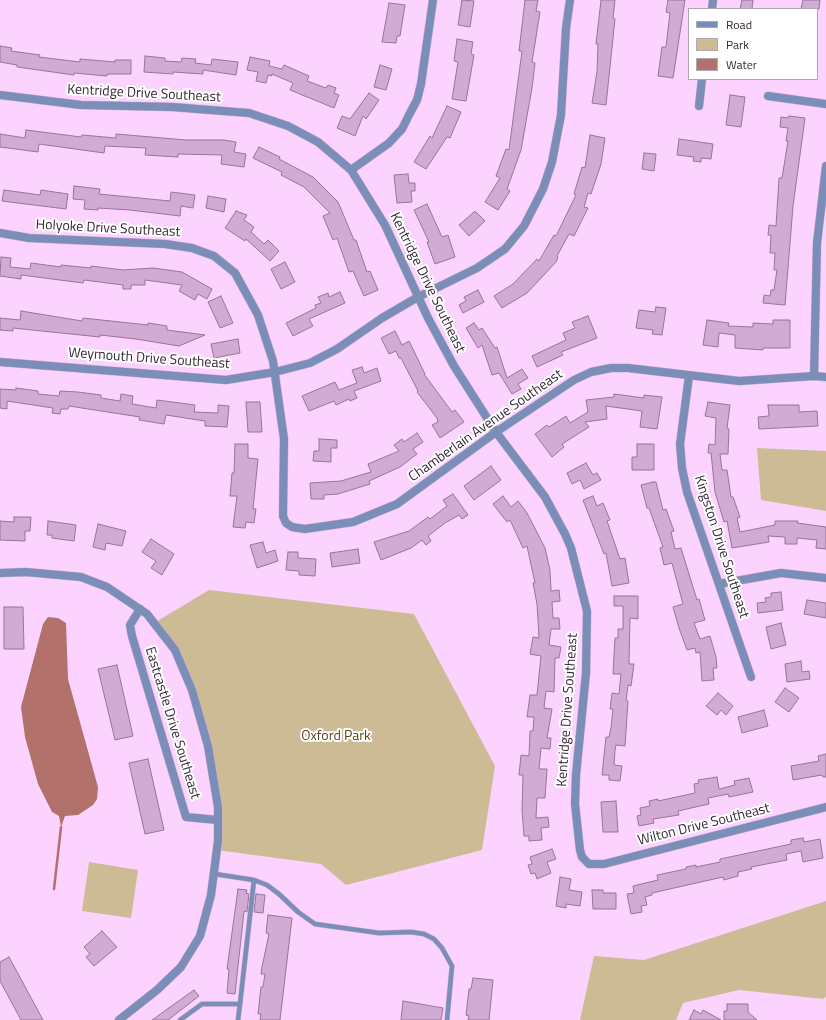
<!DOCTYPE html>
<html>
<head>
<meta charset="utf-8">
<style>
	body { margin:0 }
	#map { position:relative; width:826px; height:1020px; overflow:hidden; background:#fcd3fe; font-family:"Titillium Web",sans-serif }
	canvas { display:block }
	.legend { position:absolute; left:688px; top:8px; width:130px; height:72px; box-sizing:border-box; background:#fff; border:1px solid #afa9af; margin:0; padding:5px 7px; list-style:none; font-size:12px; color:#372737 }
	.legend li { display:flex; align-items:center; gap:8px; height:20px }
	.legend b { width:20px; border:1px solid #afa9af }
</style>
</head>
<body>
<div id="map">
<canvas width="826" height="1020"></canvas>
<ul class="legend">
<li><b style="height:5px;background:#7b8eb7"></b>Road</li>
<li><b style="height:11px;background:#cdbb95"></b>Park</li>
<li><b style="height:11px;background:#b3716c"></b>Water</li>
</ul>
</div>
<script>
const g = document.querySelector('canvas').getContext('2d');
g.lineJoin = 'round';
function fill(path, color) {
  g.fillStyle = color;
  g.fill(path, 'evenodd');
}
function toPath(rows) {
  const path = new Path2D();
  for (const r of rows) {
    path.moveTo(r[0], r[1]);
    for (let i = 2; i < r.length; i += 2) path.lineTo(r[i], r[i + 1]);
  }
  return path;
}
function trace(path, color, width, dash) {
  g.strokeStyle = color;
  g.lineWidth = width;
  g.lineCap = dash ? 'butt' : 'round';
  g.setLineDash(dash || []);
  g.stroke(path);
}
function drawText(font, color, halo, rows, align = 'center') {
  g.font = font + ' "Titillium Web",sans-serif';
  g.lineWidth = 4;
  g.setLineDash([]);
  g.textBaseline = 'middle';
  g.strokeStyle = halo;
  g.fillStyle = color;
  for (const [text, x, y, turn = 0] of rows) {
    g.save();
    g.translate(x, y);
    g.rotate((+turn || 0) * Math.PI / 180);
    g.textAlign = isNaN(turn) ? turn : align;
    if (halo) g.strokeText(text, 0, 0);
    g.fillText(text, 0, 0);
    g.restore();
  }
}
const green = toPath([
	[757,448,826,451,826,511,761,500],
	[209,590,414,614,495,766,482,850,346,885,321,864,217,850,218,820,208,746,175,650,154,623],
	[89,862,138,870,131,918,82,911],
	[826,901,826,997,823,999,739,990,683,1003,676,1020,580,1020,594,956,644,960]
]);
const water = toPath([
	[48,617,58,618,66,623,68,679,98,787,97,799,93,805,78,815,65,816,61,827,59,816,52,812,38,784,25,737,21,707,43,624]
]);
const stream = toPath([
	[54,889,61,827]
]);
const building = toPath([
	[462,0,474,1,470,27,458,25,462,0],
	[525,0,538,0,536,11,540,12,532,62,535,63,532,88,521,150,507,189,510,191,498,210,485,202,500,178,496,176,506,149,509,150,522,51,519,51,525,0],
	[601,0,615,0,613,18,615,19,606,105,592,103,597,72,598,44,596,44,601,0],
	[668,0,685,0,673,78,658,76,662,47,666,47,670,13,666,12,668,0],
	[742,0,753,0,752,9,740,9,742,0],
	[803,0,820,0,819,9,801,9,803,0],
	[389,3,405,5,400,36,397,36,396,43,382,42,389,3],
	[457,39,473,42,471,54,474,55,466,101,452,99,458,62,454,61,457,39],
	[0,46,12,48,11,51,40,55,39,57,80,62,80,59,115,62,115,60,131,60,131,74,107,74,107,76,74,73,74,75,17,67,17,65,0,62,0,46],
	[145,56,165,58,165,61,181,62,182,58,196,59,195,63,211,65,212,59,238,62,236,75,203,70,203,74,173,72,173,74,144,72,145,56],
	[250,57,270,61,269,66,282,69,284,65,309,76,307,81,326,88,328,85,336,88,334,93,339,95,334,108,290,90,293,83,272,74,272,76,268,75,266,83,256,81,258,72,247,70,250,57],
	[380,65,392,69,386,90,374,87,380,65],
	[369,93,379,100,366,119,363,116,355,136,337,128,342,116,350,119,369,93],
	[730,95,745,97,741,127,726,125,730,95],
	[447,106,461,112,450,138,447,137,426,169,414,162,430,136,432,138,447,106],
	[789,116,805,118,793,206,785,305,763,303,764,295,770,296,771,290,774,290,777,270,774,270,775,253,770,253,771,235,768,235,769,225,776,226,779,178,782,178,788,141,786,141,788,128,780,127,781,117,788,118,789,116],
	[26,130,81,137,82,135,116,138,116,134,186,140,224,140,236,142,234,152,246,154,244,167,221,164,222,155,178,154,178,157,145,155,146,148,105,146,104,153,39,144,38,152,0,147,0,134,25,138,26,130],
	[590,135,605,138,601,164,591,194,588,193,584,207,588,208,574,236,569,234,557,256,558,257,556,262,527,293,502,308,494,296,513,284,537,259,539,261,554,235,556,236,576,195,574,194,582,167,585,168,590,135],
	[679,139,713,144,711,159,701,158,701,162,693,161,694,157,677,155,679,139],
	[259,147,280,157,279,159,313,177,338,202,354,240,356,240,367,272,370,271,378,290,364,296,353,271,349,272,337,238,333,240,323,216,330,213,304,187,281,175,282,172,253,158,259,147],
	[644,153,656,154,654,171,642,169,644,153],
	[408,174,409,183,415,183,415,191,411,191,412,202,397,203,394,175,408,174],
	[74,186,100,189,99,194,170,201,171,192,195,195,193,208,181,206,180,216,130,210,98,208,98,210,84,209,85,200,73,199,74,186],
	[4,190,40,195,41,190,68,194,66,209,2,201,4,190],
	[208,196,226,199,224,212,206,208,208,196],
	[427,204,442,237,448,235,455,257,435,264,427,242,429,242,414,210,427,204],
	[236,211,247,215,244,220,254,227,251,232,264,244,268,240,279,251,270,261,246,239,245,241,225,228,236,211],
	[474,212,476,212,485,221,469,236,459,225,474,212],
	[1,257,11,258,10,267,30,269,31,263,61,267,61,265,91,268,91,266,123,270,153,268,182,272,212,289,207,299,198,294,195,300,179,291,182,285,145,280,145,285,131,285,131,289,123,289,123,285,84,280,83,283,21,275,21,279,0,276,1,257],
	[285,262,295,282,281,289,271,269,285,262],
	[478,290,484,302,463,313,459,305,466,301,464,297,478,290],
	[340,292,345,303,309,319,313,326,293,336,286,323,316,308,315,305,321,303,318,297,328,293,329,297,340,292],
	[221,296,233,323,220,328,208,302,221,296],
	[656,307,666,308,662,335,652,334,653,330,636,328,639,310,655,312,656,307],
	[21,311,82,321,83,318,148,325,148,323,167,326,167,330,205,335,179,346,136,339,100,335,100,337,13,328,13,331,0,330,0,318,20,320,21,311],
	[588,316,597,338,561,352,563,355,537,367,532,356,566,340,563,333,575,328,572,322,588,316],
	[707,320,729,323,728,326,753,327,753,323,773,324,773,320,790,320,790,348,763,348,763,350,735,348,735,335,719,333,718,347,703,345,707,320],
	[474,323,479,330,482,328,495,348,497,347,507,378,522,369,528,378,518,384,521,389,512,394,499,373,492,375,482,345,478,348,466,328,474,323],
	[395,331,402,345,409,341,425,374,424,374,452,412,455,410,464,422,440,438,432,425,438,422,437,418,417,392,418,391,401,358,399,358,396,351,389,354,381,338,395,331],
	[238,339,240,353,214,358,211,344,238,339],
	[362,367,364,373,377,368,381,381,354,391,357,398,350,401,349,399,336,405,334,401,309,411,302,396,335,382,339,390,357,383,352,370,362,367],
	[16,388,38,391,38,394,59,396,60,391,78,392,101,395,101,398,120,401,121,394,133,396,132,404,156,408,157,400,195,405,194,412,218,413,218,405,229,406,227,427,205,426,205,421,166,415,164,424,139,420,140,417,69,406,68,409,61,409,60,414,52,413,53,408,7,401,7,409,0,408,0,389,16,390,16,388],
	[614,394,644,398,644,395,662,397,657,429,640,427,642,411,606,406,607,419,585,422,589,427,562,444,564,447,552,457,535,434,547,425,549,427,566,416,570,423,588,412,586,400,614,397,614,394],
	[246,402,260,402,262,432,248,432,246,402],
	[708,402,730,405,727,428,729,429,728,454,720,454,722,470,727,470,731,497,733,497,740,517,737,518,740,532,775,525,775,521,798,521,797,523,826,527,826,549,816,548,817,540,797,538,797,544,785,544,785,537,768,536,769,542,732,548,727,521,724,522,715,492,711,453,708,453,709,444,715,445,716,418,705,416,708,402],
	[768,405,799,405,799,412,817,411,818,426,759,429,758,417,769,416,768,405],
	[417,433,423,442,413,449,417,454,400,467,369,481,370,484,338,494,324,495,324,499,311,499,310,483,341,481,371,472,368,464,399,451,394,445,402,439,404,442,417,433],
	[319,439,337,440,337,448,331,448,331,462,313,461,314,451,319,451,319,439],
	[235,444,248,444,248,458,258,459,253,509,256,509,254,523,246,522,245,528,233,527,237,496,230,496,232,473,234,473,235,444],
	[637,444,654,444,654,470,632,470,632,457,637,457,637,444],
	[586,463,593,475,597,473,601,480,584,489,580,480,572,484,567,473,586,463],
	[491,466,501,480,474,500,464,486,491,466],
	[653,482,656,482,663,510,666,509,674,531,671,532,675,549,681,548,697,600,699,599,705,620,694,623,700,639,710,636,716,657,717,668,713,668,714,680,702,681,700,652,696,653,695,648,687,650,679,628,673,607,683,604,672,563,664,565,660,548,663,547,649,508,647,508,641,485,653,482],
	[453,494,468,515,462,519,459,515,445,523,428,536,431,541,426,545,422,540,411,548,381,560,374,542,409,531,428,517,430,519,447,506,443,500,453,494],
	[503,496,511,507,518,501,527,513,545,548,550,570,551,591,559,590,560,601,552,602,553,618,559,618,560,629,551,629,549,645,561,647,559,658,555,658,554,692,546,691,544,708,552,709,547,738,551,738,550,749,541,748,539,769,547,769,545,798,537,798,536,818,548,817,549,827,541,828,542,840,529,841,529,836,524,836,522,810,523,775,519,775,521,755,529,756,530,731,533,731,534,717,527,717,530,695,537,695,541,656,530,654,533,637,539,638,537,604,533,583,535,583,527,546,523,548,510,520,507,522,493,504,503,496],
	[593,496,597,506,603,503,610,520,607,521,620,559,625,558,629,583,612,586,606,553,604,554,583,500,593,496],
	[14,517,31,517,30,531,25,531,25,541,0,540,0,521,14,522,14,517],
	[48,521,76,525,74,541,52,538,52,535,47,535,48,521],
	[98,524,126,531,122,546,106,543,105,550,93,547,98,524],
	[151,539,174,554,162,575,151,568,156,561,142,552,151,539],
	[263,542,266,553,275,550,278,561,257,568,250,545,263,542],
	[358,549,360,563,332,567,330,553,358,549],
	[288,552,298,552,298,558,316,559,315,576,299,575,299,571,286,570,288,552],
	[781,592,783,610,758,613,757,603,766,602,765,598,771,597,771,593,781,592],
	[614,596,638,596,638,619,630,618,629,664,634,664,631,686,628,685,626,700,628,701,625,746,616,745,615,750,614,765,622,766,620,781,609,780,609,775,602,775,606,737,609,737,611,728,613,709,610,709,612,693,619,694,621,674,613,674,615,638,618,638,618,629,623,629,623,606,614,606,614,596],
	[807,600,826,603,826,618,804,614,807,600],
	[4,607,23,607,24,649,4,649,4,607],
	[781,623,786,645,771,649,766,627,781,623],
	[801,661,802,672,809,671,810,679,787,682,785,664,801,661],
	[117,665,133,736,115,740,98,669,117,665],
	[785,688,799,698,789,712,775,702,785,688],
	[718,693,733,706,726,715,721,710,717,715,706,706,718,693],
	[764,710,768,726,742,733,738,717,764,710],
	[826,754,826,777,823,777,822,775,793,780,791,766,819,761,818,756,826,754],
	[148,759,164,830,145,834,129,763,148,759],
	[717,777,719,789,735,785,734,781,749,778,753,792,729,797,728,794,708,798,709,804,678,811,679,815,653,819,654,823,639,826,637,816,641,815,640,808,650,806,649,801,658,799,658,801,695,793,694,784,699,783,698,780,717,777],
	[616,801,618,832,603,832,601,802,616,801],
	[803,838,804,842,820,839,823,858,803,862,801,851,786,854,787,860,751,867,752,869,738,872,738,876,724,880,723,877,652,893,652,895,645,897,647,905,641,906,642,912,631,914,627,894,634,893,633,886,658,880,657,875,686,869,686,867,696,865,696,867,720,862,720,859,791,844,791,840,803,838],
	[552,849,556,859,547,862,551,873,537,879,535,873,531,874,528,865,532,864,530,857,552,849],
	[560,877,571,879,569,890,582,892,580,906,566,904,566,908,556,906,560,877],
	[238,889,247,890,246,893,249,894,247,912,244,911,235,994,227,993,229,969,227,969,238,889],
	[592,890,603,890,603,893,616,893,616,909,593,909,592,890],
	[256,894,265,895,263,913,254,912,256,894],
	[268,915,292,918,280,1020,260,1020,261,1014,258,1014,261,987,263,987,265,974,261,974,262,967,269,934,266,933,268,915],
	[102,931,117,947,94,966,86,957,90,954,84,947,102,931],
	[9,957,43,1020,21,1020,0,981,0,962,9,957],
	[473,978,493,980,489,1020,468,1020,469,1016,466,1015,469,989,471,989,473,978],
	[194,990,199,996,168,1020,152,1020,194,990],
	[403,1001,443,1008,441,1020,401,1020,403,1001],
	[727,1004,748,1004,748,1012,757,1020,724,1020,724,1011,727,1011,727,1004],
	[694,1010,701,1014,703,1010,721,1020,689,1020,694,1010]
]);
const service = toPath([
	[254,880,267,885,279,894,298,912,315,924,379,933,411,932,424,934,434,939,442,948,452,966,447,1020],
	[180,1020,202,1004,240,1004,254,880,215,874],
	[238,1020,240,1004]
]);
const minor = toPath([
	[712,9,713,0],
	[0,95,81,105,172,107,249,113,288,126,318,142,351,170,385,225,428,318,454,366,496,432,545,497,565,534,571,548,587,611,586,673,576,775,575,804,580,850,582,857,589,864,604,864,826,807],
	[768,96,826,104],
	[699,106,702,79],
	[351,170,389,143,402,129,410,113,417,100,421,84,433,0],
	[0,233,29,238,165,244,192,248,214,256,235,273,258,315,273,361,284,439,283,516,286,523,292,527,305,529,353,522,397,504,496,432,574,380,591,372,611,368,628,368,739,381,814,376,826,377],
	[0,362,226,380,275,372,310,363,337,349,382,318,418,297,477,268,505,249,524,226,543,189,552,162,561,115,566,28,570,0],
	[689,376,680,444,682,468,687,492,751,677],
	[814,376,817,243,826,166],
	[719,584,781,573,826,578],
	[140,609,130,625,132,636,186,817,218,820]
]);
const tertiary = toPath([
	[0,573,26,572,81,577,107,587,147,614,175,650,192,690,208,746,218,807,218,841,211,895,200,936,181,967,157,990,119,1020]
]);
const streetNames = [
	["Kentridge Drive Southeast",144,94,3],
	["Holyoke Drive Southeast",108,229,3],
	["Kentridge Drive Southeast",427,283,64],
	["Weymouth Drive Southeast",149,359,4],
	["Chamberlain Avenue Southeast",486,426,-35],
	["Kingston Drive Southeast",721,547,72],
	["Kentridge Drive Southeast",568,710,-86],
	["Eastcastle Drive Southeast",172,723,73],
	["Wilton Drive Southeast",704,825,-14]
];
const parkNames = [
	["Oxford Park",336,737]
];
fill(green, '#cdbb95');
fill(water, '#b3716c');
trace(stream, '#b3716c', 2.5);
fill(building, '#d2abd4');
trace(building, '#98739a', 1);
trace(service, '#d5b1d6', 5.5);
trace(minor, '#d5b1d6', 9);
trace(tertiary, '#d5b1d6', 9);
trace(service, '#7b8eb7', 4.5);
trace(minor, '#7b8eb7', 8);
trace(tertiary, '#7b8eb7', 8);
drawText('14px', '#372737', '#fff', streetNames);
drawText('14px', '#5b4618', '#fff', parkNames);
</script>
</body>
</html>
